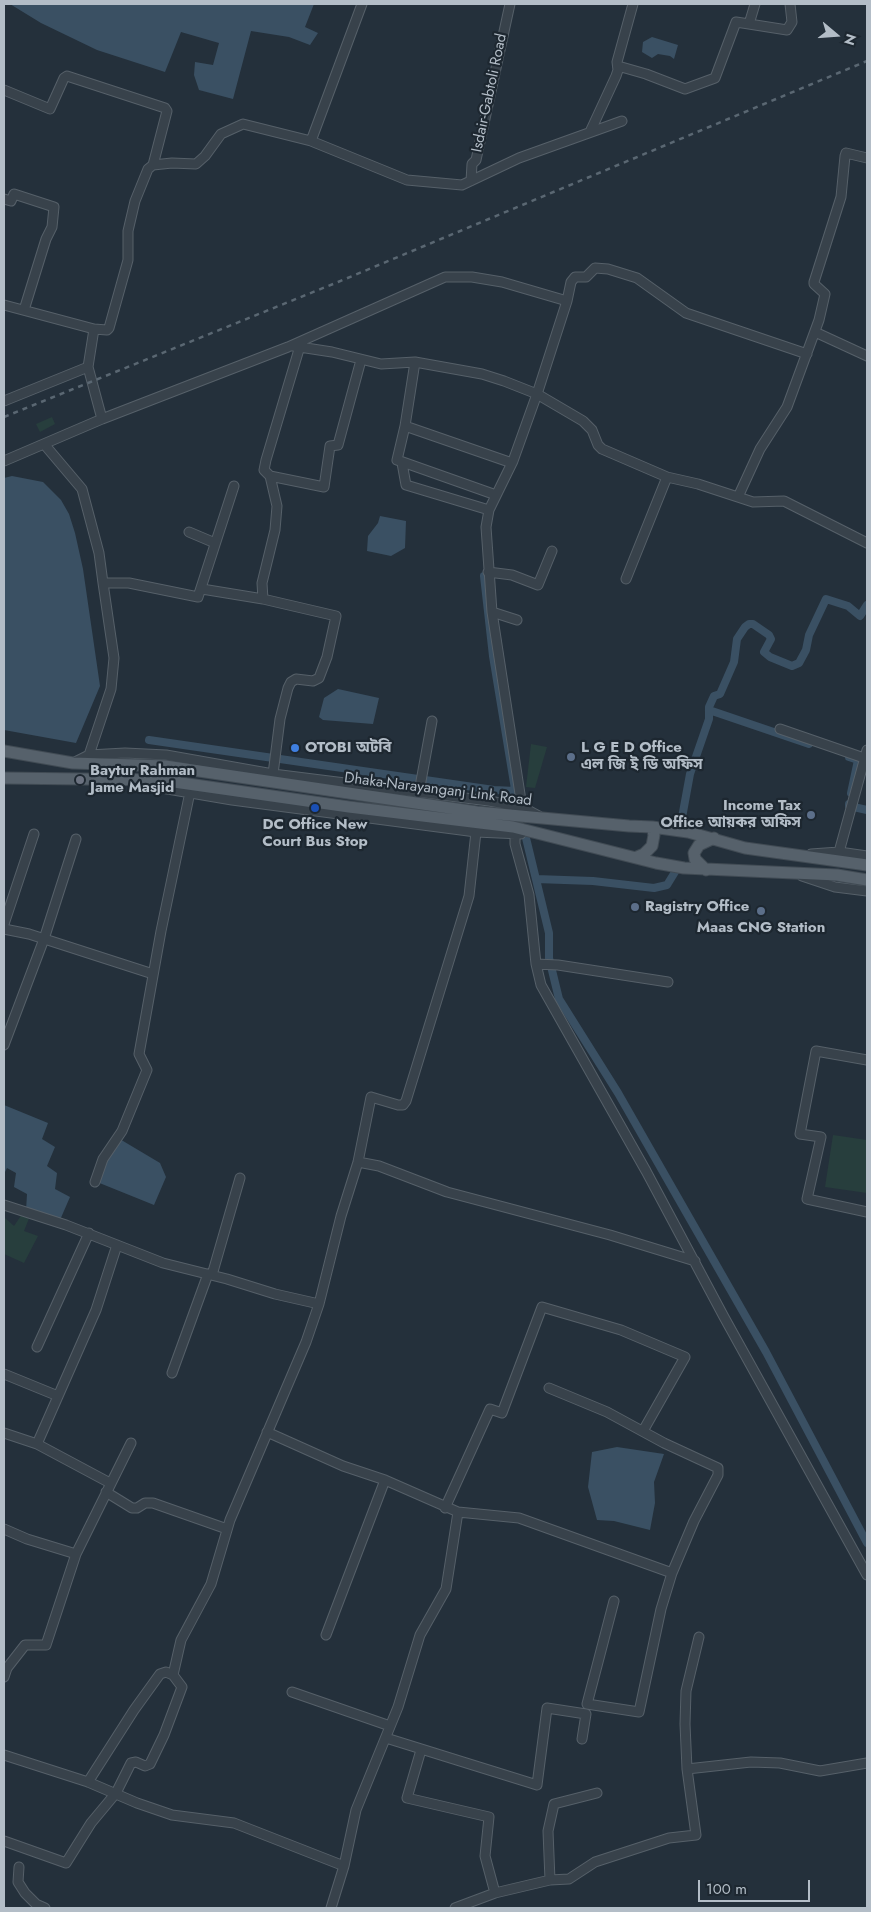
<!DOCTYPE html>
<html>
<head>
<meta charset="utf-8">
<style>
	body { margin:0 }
	#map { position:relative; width:871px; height:1912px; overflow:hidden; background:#24303b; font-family:Jost,sans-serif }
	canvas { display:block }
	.frame { position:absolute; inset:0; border:5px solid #b3bdc7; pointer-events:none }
	.north { position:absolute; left:811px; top:10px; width:50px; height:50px; -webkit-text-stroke:4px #1d2730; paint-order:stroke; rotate:108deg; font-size:14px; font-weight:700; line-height:20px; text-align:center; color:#b3bdc7 }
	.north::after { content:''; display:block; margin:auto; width:18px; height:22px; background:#b3bdc7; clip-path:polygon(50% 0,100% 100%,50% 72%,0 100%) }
	.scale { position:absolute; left:698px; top:1880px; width:112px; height:22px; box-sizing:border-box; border:2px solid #b3bdc7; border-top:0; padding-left:6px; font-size:15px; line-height:18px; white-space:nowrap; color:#b3bdc7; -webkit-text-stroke:4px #1d2730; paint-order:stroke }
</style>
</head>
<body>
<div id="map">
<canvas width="871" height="1912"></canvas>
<div class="frame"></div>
<div class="north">N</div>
<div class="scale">100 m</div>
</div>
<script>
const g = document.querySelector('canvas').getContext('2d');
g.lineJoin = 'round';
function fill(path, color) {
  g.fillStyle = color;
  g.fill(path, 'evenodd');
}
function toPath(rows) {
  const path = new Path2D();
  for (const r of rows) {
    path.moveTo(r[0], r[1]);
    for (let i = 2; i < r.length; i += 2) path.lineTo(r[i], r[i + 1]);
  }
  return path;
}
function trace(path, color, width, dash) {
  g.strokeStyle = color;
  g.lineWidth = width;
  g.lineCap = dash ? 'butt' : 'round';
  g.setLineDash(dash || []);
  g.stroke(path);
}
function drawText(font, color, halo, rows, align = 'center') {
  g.font = font + ' Jost,"Noto Sans Bengali",sans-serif';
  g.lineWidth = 4.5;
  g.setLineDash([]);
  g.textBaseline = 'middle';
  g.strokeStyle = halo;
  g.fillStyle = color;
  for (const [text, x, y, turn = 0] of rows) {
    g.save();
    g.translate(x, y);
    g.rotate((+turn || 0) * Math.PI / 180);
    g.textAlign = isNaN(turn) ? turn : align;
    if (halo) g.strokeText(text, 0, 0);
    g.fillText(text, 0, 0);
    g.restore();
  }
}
const green = toPath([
	[52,417,55,424,40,432,36,424],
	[531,744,547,747,535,788,526,787],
	[833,1135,867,1140,867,1193,825,1187],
	[22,1214,30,1216,24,1231,38,1236,24,1263,4,1254,5,1218,14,1226]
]);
const water = toPath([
	[10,4,314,4,305,27,318,33,310,45,289,37,251,31,233,99,199,90,194,75,195,62,213,65,219,43,181,32,165,72,97,50,41,23],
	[652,37,678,45,674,59,670,56,658,54,652,58,642,52,643,42],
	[12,476,43,482,61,500,69,514,75,533,83,569,100,686,76,743,4,730,4,478],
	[380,516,406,521,405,548,391,556,367,551,368,536,378,523],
	[338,689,379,698,373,724,323,720,319,717,324,698],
	[4,1105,48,1123,42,1139,55,1147,47,1166,57,1173,55,1189,70,1197,60,1220,26,1211,27,1194,14,1187,16,1173,7,1168,4,1174],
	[118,1138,160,1163,166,1177,154,1205,97,1182],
	[617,1447,664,1454,654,1482,655,1503,650,1530,614,1521,597,1520,588,1487,592,1452]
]);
const canal = toPath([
	[484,576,493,656,516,795],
	[709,710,809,744],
	[149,740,494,790,515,791],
	[849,757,858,760,851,793],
	[849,804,849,806,867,810],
	[681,823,690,774,709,719,709,707,714,696,720,694,734,662,737,639,745,627,749,624,753,624,769,635,771,639,764,652,770,657,792,666,799,663,806,650,809,635,826,599,848,606,860,616,867,605],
	[526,838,549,933,549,958,559,999,618,1093,766,1352,867,1543],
	[536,879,593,881,654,888,667,885,675,872]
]);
const minor = toPath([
	[749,24,787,30,792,22,790,4],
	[618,66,646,74,685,89,715,78,736,22,749,24,755,4],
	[4,90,50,109,64,78,67,76,165,108,167,111,153,165],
	[590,132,616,76,618,70,617,62,633,4],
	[311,141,407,180,462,185,519,158,622,121],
	[471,181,472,164,476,160,510,4],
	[4,199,11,201,14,194,54,207,52,227,46,239,24,310],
	[567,301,571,282,575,277,586,277,595,268,608,269,637,278,686,313,807,354],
	[4,305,94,329,88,367,102,419],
	[94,329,107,330,109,328,128,260,128,231,135,201,148,169,153,165,172,163,196,164,205,156,221,134,243,124,311,141,362,4],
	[815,332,867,356],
	[293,346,332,352,381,364,415,362,482,374,504,381,537,394,583,421,592,430,598,445,602,449,667,477,698,484,753,502,784,501,867,543],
	[415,362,405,426,397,460,496,495],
	[4,401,88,367],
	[405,426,512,463],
	[44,444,82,489,99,553,103,583,114,658,111,689,89,755],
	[4,461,102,419,288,347,445,277,472,277,502,282,567,301,537,394,513,461,489,510,486,527,492,612,522,807],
	[402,463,406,485,489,510],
	[270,476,324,487,330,446,338,445,361,360],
	[738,497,760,449,787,407,819,320,825,294,814,284,814,282,841,197,845,156,846,153,867,158],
	[189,532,215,543],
	[488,572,512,575,538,585,552,551],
	[626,579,667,477],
	[103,583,129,583,198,597,234,486],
	[202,589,263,599,336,616,327,657,319,678,313,681,296,679,291,682,288,688,280,719,273,774],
	[263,599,262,583,275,530,277,506,270,476,264,470,266,460,300,346],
	[492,612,517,620],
	[780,729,864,758],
	[73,763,89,755,125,753,166,755,273,774,489,801,522,807,539,816],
	[136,781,144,785,232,800,476,832,521,834],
	[419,792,432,721],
	[515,835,515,844,529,895,536,964,541,985,646,1171,724,1317,867,1575],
	[839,852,867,750],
	[811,854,839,852,867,856],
	[802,876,835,887,867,891],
	[4,924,34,834],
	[4,929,29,934,153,974],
	[536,964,558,965,668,982],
	[4,1045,44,939,76,839],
	[867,1060,816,1051,800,1134,821,1137,807,1199,867,1212],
	[358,1162,379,1166,447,1192,610,1235,695,1261],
	[95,1182,103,1159,122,1131,147,1070,139,1054,161,931,190,792],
	[4,1205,66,1225,163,1263,227,1279,275,1294,319,1304],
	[212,1275,240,1178],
	[37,1347,89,1233],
	[172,1373,208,1274],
	[4,1374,58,1396],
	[549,1388,607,1412,664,1443,718,1468,718,1475,694,1521,672,1573],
	[267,1432,343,1466,385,1480,458,1512,446,1589,420,1635,398,1707,356,1810,344,1866],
	[4,1433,37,1444,110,1483],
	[37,1444,96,1310,117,1245],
	[106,1492,132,1508,137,1508,145,1503,153,1503,227,1529],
	[445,1508,490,1409,502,1413,542,1307,621,1330,685,1357,643,1431],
	[458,1512,519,1518,672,1573,661,1609,639,1712,587,1704,614,1601],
	[4,1529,27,1539,76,1554],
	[326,1635,385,1480],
	[173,1675,181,1640,211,1584,230,1520,306,1342,319,1304,341,1216,358,1162,371,1097,398,1105,403,1105,406,1101,469,896,476,832],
	[4,1677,7,1668,25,1645,46,1645,76,1554,131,1443],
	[292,1692,390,1726],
	[386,1738,537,1785,547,1708,586,1714,582,1739],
	[421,1750,407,1798,489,1817,485,1856,495,1893,550,1880,548,1831,554,1804,597,1793],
	[4,1755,88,1782,137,1803,172,1815,234,1823,344,1866,331,1908],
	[687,1769,751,1762,780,1763,820,1771,867,1763],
	[4,1841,66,1863,91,1823,116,1793,131,1763,136,1762,145,1766,150,1764,164,1735,182,1687,173,1675,166,1672,160,1674,134,1710,88,1782],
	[19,1867,18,1882,25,1893,36,1904,45,1908],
	[550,1880,569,1879,595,1862,669,1838,696,1835,687,1769,685,1724,686,1691,699,1637],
	[455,1908,495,1893]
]);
const major = toPath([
	[4,751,73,763,165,766,477,812,629,826,652,827,688,832,745,848,867,865],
	[4,778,160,780,349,807,513,827,656,863,684,868,837,875,867,880],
	[637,857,644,854,652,846,654,835,652,827],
	[706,870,695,859,694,853,699,845,714,838]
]);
const rail = toPath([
	[4,417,338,282,867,61]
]);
const markers = [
	[295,748,5,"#3f7fe0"],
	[571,757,5,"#5c6f8a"],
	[80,780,5,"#6b7280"],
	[315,808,5,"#1a4fb4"],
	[811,815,5,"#5c6f8a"],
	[635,907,5,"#5c6f8a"],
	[761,911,5,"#5c6f8a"]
];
const streetNames = [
	["Isdair-Gabtoli Road",490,93,-78],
	["Dhaka-Narayanganj Link Road",438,790,7]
];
const poiNames = [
	["OTOBI অটবি",305,748],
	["L G E D Office",581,748],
	["এল জি ই ডি অফিস",581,765],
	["Baytur Rahman",90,771],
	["Jame Masjid",90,788],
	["Income Tax",801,806,"right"],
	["Office আয়কর অফিস",801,823,"right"],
	["DC Office New",315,825,"center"],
	["Court Bus Stop",315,842,"center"],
	["Ragistry Office",645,907],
	["Maas CNG Station",761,928,"center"]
];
fill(green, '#273e3d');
fill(water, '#3a5063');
trace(canal, '#3a5063', 8);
trace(minor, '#566069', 11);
trace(major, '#414b54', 13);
trace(minor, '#38424b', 9);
trace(major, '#56616b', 11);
trace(rail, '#5a6772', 2.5, [5, 5]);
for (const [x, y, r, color] of markers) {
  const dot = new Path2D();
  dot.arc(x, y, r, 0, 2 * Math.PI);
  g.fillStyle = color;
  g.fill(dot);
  trace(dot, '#1d2730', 2);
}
drawText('15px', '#b3bdc7', '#1d2730', streetNames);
drawText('bold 15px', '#b3bdc7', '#1d2730', poiNames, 'left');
</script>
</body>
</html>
